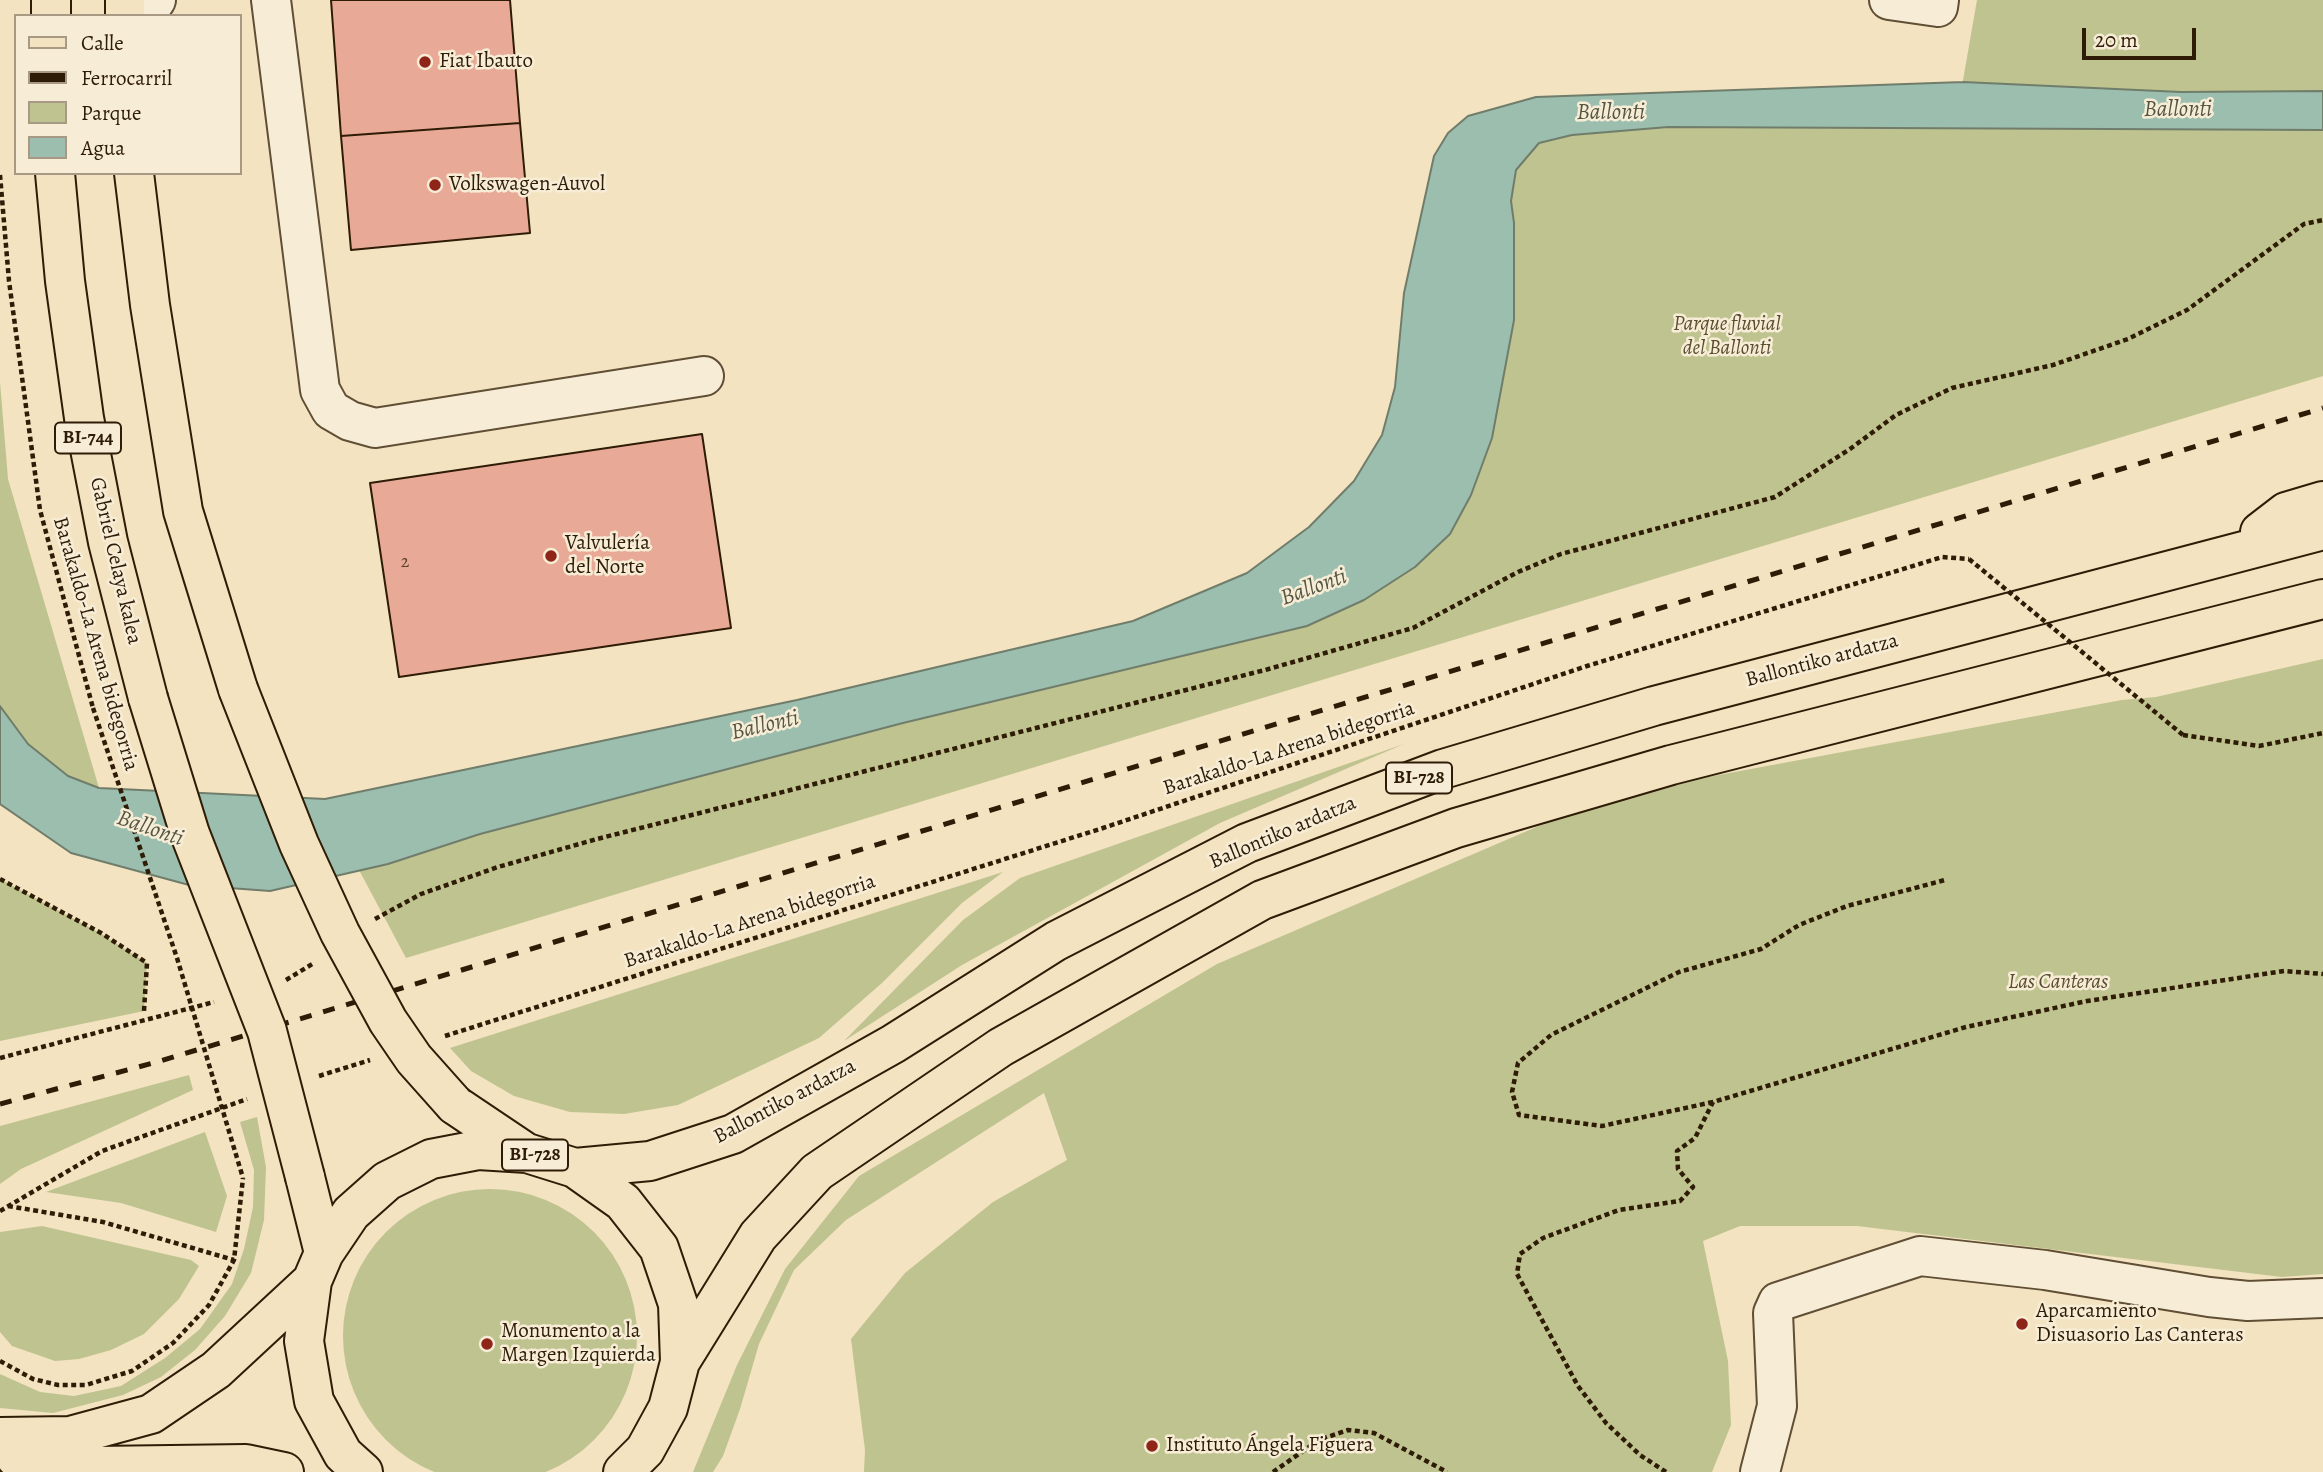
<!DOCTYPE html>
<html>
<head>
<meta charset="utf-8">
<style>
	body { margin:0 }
	#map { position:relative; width:2323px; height:1472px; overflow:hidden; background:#f3e3c1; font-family:Alegreya,serif }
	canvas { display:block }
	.legend { position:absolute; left:14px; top:14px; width:228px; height:161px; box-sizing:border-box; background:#f7edd7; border:2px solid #a79983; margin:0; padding:9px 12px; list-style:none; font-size:21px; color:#2f1c06 }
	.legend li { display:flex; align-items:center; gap:14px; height:35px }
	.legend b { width:35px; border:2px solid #a79983 }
	.scale { position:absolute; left:2082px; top:28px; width:114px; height:32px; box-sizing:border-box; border:4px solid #2f1c06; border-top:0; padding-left:9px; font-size:21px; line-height:24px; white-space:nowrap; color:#2f1c06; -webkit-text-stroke:5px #f7edd7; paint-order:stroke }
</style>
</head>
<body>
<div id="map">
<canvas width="2323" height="1472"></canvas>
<ul class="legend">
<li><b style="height:9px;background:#f3e3c1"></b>Calle</li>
<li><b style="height:9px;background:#2f1c06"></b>Ferrocarril</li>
<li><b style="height:19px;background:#bfc390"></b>Parque</li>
<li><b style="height:19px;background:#9cbeae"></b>Agua</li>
</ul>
<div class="scale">20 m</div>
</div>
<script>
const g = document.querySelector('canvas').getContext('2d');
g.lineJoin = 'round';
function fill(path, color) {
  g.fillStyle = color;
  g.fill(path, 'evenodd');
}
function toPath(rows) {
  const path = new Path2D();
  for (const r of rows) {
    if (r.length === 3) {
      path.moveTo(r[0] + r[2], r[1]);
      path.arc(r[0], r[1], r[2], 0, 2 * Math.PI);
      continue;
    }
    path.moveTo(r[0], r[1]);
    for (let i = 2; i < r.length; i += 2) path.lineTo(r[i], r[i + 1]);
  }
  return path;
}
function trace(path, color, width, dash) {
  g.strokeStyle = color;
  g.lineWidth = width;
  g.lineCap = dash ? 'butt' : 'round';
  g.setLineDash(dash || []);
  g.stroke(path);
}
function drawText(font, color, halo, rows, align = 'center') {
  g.font = font + ' Alegreya,serif';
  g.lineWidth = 5;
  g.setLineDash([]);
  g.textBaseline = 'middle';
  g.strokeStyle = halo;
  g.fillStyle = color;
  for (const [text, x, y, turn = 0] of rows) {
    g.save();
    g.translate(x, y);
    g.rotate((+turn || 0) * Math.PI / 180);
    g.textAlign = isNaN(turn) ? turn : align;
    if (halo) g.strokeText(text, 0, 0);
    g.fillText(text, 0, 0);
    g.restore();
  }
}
const green = toPath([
	[1977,0,2323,0,2323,91,2181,92,1955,126,2323,130,2323,376,406,958,359,870,480,834,903,723,1307,626,1415,567,1450,534,1471,495,1492,438,1514,320,1514,223,1511,201,1516,170,1523,159,1539,143,1572,135,1668,127,1955,126],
	[0,382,8,479,99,788,68,776,28,744,0,706],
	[2323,659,2323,1274,2282,1277,1857,1226,1740,1226,1703,1241,1728,1361,1731,1425,1712,1472,864,1472,865,1450,851,1339,905,1273,993,1202,1067,1160,1044,1093,846,1220,794,1270,759,1344,740,1409,723,1456,713,1472,693,1472,737,1365,785,1269,859,1176,1217,964,1611,795,2122,700,2156,697],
	[1404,744,1220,823,962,965,844,1041,963,920,1020,878],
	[1003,872,962,903,882,983,819,1038,678,1105,624,1114,570,1112,514,1096,471,1071,450,1048],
	[0,879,100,933,147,963,144,1011,0,1041],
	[189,1075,193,1090,21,1169,0,1184,0,1126],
	[257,1117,266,1167,264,1220,251,1273,225,1316,195,1350,161,1377,123,1395,53,1413,0,1408,0,1374,40,1392,74,1396,121,1386,165,1358,200,1329,232,1284,244,1249,253,1207,254,1170,240,1122],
	[205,1132,227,1196,216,1232,121,1203,46,1192],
	[490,1336,147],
	[42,1226,191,1260,199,1266,179,1299,144,1334,111,1350,79,1359,55,1361,12,1346,0,1332,0,1232]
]);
const water = toPath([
	[1963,82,2181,92,2323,91,2323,130,1668,127,1572,135,1539,143,1516,170,1511,201,1514,223,1514,320,1492,438,1471,495,1450,534,1415,567,1364,600,1307,626,903,723,480,834,388,864,270,891,189,885,71,853,0,804,0,706,28,744,68,776,99,788,325,799,797,700,1133,621,1247,573,1309,527,1354,481,1382,435,1395,387,1404,293,1434,156,1448,133,1468,116,1536,97,1963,82]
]);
const building = toPath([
	[331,0,510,0,520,123,341,136,331,0],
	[520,123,530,233,351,250,341,136,520,123],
	[702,434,731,628,399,677,370,483,702,434]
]);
const path = toPath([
	[0,175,9,281,40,510,93,708],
	[2183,735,2259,746,2323,733],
	[0,879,101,933,147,963,144,1011],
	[375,919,421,894,498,867,597,839,1265,670,1413,628,1518,572,1561,554,1775,497,1850,449,1896,415,1952,388,2053,365,2128,339,2187,310,2304,224,2323,220],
	[286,980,314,963],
	[445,1036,1103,828,1587,666,1942,557,1969,559],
	[0,1058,214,1002],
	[319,1076,370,1060],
	[1713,1102,1602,1126,1519,1115,1512,1092,1518,1063,1551,1035,1679,972,1761,949,1799,925,1847,906,1945,880],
	[8,1206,103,1222,234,1260],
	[0,1211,102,1151,247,1099],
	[0,1361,33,1379,58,1385,86,1385,132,1371,173,1343,209,1305,234,1260,243,1178],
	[1273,1472,1319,1440,1348,1430,1374,1433,1447,1472],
	[1666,1472,1640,1455,1606,1423,1578,1386,1517,1274,1520,1254,1543,1238,1619,1210,1680,1201,1693,1187,1678,1169,1677,1151,1695,1138,1713,1102,1966,1027,2087,1001,2284,971,2323,974]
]);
const minor = toPath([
	[271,0,320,390,331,410,350,421,375,428,704,376],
	[1889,0,1938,7,1939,0],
	[145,16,156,0],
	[1760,1472,1777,1406,1773,1313,1778,1302,1920,1256,2045,1270,2209,1297,2248,1301,2323,1298]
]);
const major = toPath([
	[125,0,125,16],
	[51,16,51,0],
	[55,173,65,281,84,418,108,542,148,698],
	[134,173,150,305,183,511,238,689],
	[2260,532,2286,512,2323,501],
	[455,1105,525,1152],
	[575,1168,650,1161,733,1134,893,1044,1056,941,1247,843,1443,769,1654,706,2323,530],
	[305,1177,324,1253],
	[680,1362,758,1236,817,1172,1001,1047,1262,900,1456,828,1671,765,2323,599],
	[0,1437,70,1436,151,1414,216,1370,312,1281],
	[16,1458,96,1466,246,1464,284,1472],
	[363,1472,343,1454,314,1401,304,1341,312,1281,324,1253,351,1213,387,1181,431,1159,478,1150,527,1153,575,1168,623,1202,659,1248,678,1304,680,1362,668,1408,645,1450,623,1472]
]);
const rail = toPath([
	[0,1104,157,1062,2323,408]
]);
const pathBridge = toPath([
	[1969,559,2183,735],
	[93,708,177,958,243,1178]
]);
const majorBridge = toPath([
	[238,689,299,844,340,933,388,1021,414,1059,455,1105],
	[148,698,190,834,267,1031,305,1177]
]);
const markers = [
	[425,62,7,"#8f2418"],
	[435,185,7,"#8f2418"],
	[551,556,7,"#8f2418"],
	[2022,1324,7,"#8f2418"],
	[487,1344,7,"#8f2418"],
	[1152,1446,7,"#8f2418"]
];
const numberNames = [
	["2",405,563]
];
const shields = [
	[88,438,66],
	[1419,778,66],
	[535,1155,66]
];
const shieldNames = [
	["BI-744",88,438],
	["BI-728",1419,778],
	["BI-728",535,1155]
];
const poiNames = [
	["Fiat Ibauto",439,62],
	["Volkswagen-Auvol",449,185],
	["Valvulería",565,544],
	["del Norte",565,568],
	["Aparcamiento",2036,1312],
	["Disuasorio Las Canteras",2036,1336],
	["Monumento a la",501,1332],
	["Margen Izquierda",501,1356],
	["Instituto Ángela Figuera",1166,1446]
];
const parkNames = [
	["Parque fluvial",1727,325],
	["del Ballonti",1727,349],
	["Las Canteras",2058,983]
];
const streetNames = [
	["Gabriel Celaya kalea",115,561,77],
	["Barakaldo-La Arena bidegorria",95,644,74],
	["Ballontiko ardatza",1822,661,-15],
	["Barakaldo-La Arena bidegorria",1289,749,-18],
	["Ballontiko ardatza",1283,833,-23],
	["Barakaldo-La Arena bidegorria",750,922,-18],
	["Ballontiko ardatza",785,1102,-28]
];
const waterNames = [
	["Ballonti",2178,110],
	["Ballonti",1611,113],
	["Ballonti",1314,588,-20],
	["Ballonti",765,726,-13],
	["Ballonti",150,829,19]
];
fill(green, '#bfc390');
fill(water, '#9cbeae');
trace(water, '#707d6b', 2);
fill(building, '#e8aa97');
trace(building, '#2f1c06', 2);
trace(minor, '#604e35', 42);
trace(major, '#2f1c06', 42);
trace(path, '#2f1c06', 4.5, [5, 3.5]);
trace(minor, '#f7edd7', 38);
trace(major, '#f3e3c1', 38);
trace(rail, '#2f1c06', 5, [12, 12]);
trace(majorBridge, '#2f1c06', 42, []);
trace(pathBridge, '#2f1c06', 4.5, [5, 3.5]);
trace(majorBridge, '#f3e3c1', 38);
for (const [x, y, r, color] of markers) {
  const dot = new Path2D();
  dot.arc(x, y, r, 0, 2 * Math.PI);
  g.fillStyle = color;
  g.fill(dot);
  trace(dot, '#f7edd7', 2.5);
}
drawText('18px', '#5d402a', null, numberNames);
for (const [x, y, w] of shields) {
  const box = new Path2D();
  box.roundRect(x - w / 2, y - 15.5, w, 31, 5);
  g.fillStyle = '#f7edd7';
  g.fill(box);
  trace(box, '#2f1c06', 2);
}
drawText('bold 19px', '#2f1c06', null, shieldNames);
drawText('21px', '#2f1c06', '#f7edd7', poiNames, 'left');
drawText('italic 21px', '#5a4e2f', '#f7edd7', parkNames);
drawText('21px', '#2f1c06', '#f7edd7', streetNames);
drawText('italic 23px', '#555541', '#f7edd7', waterNames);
</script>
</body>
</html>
